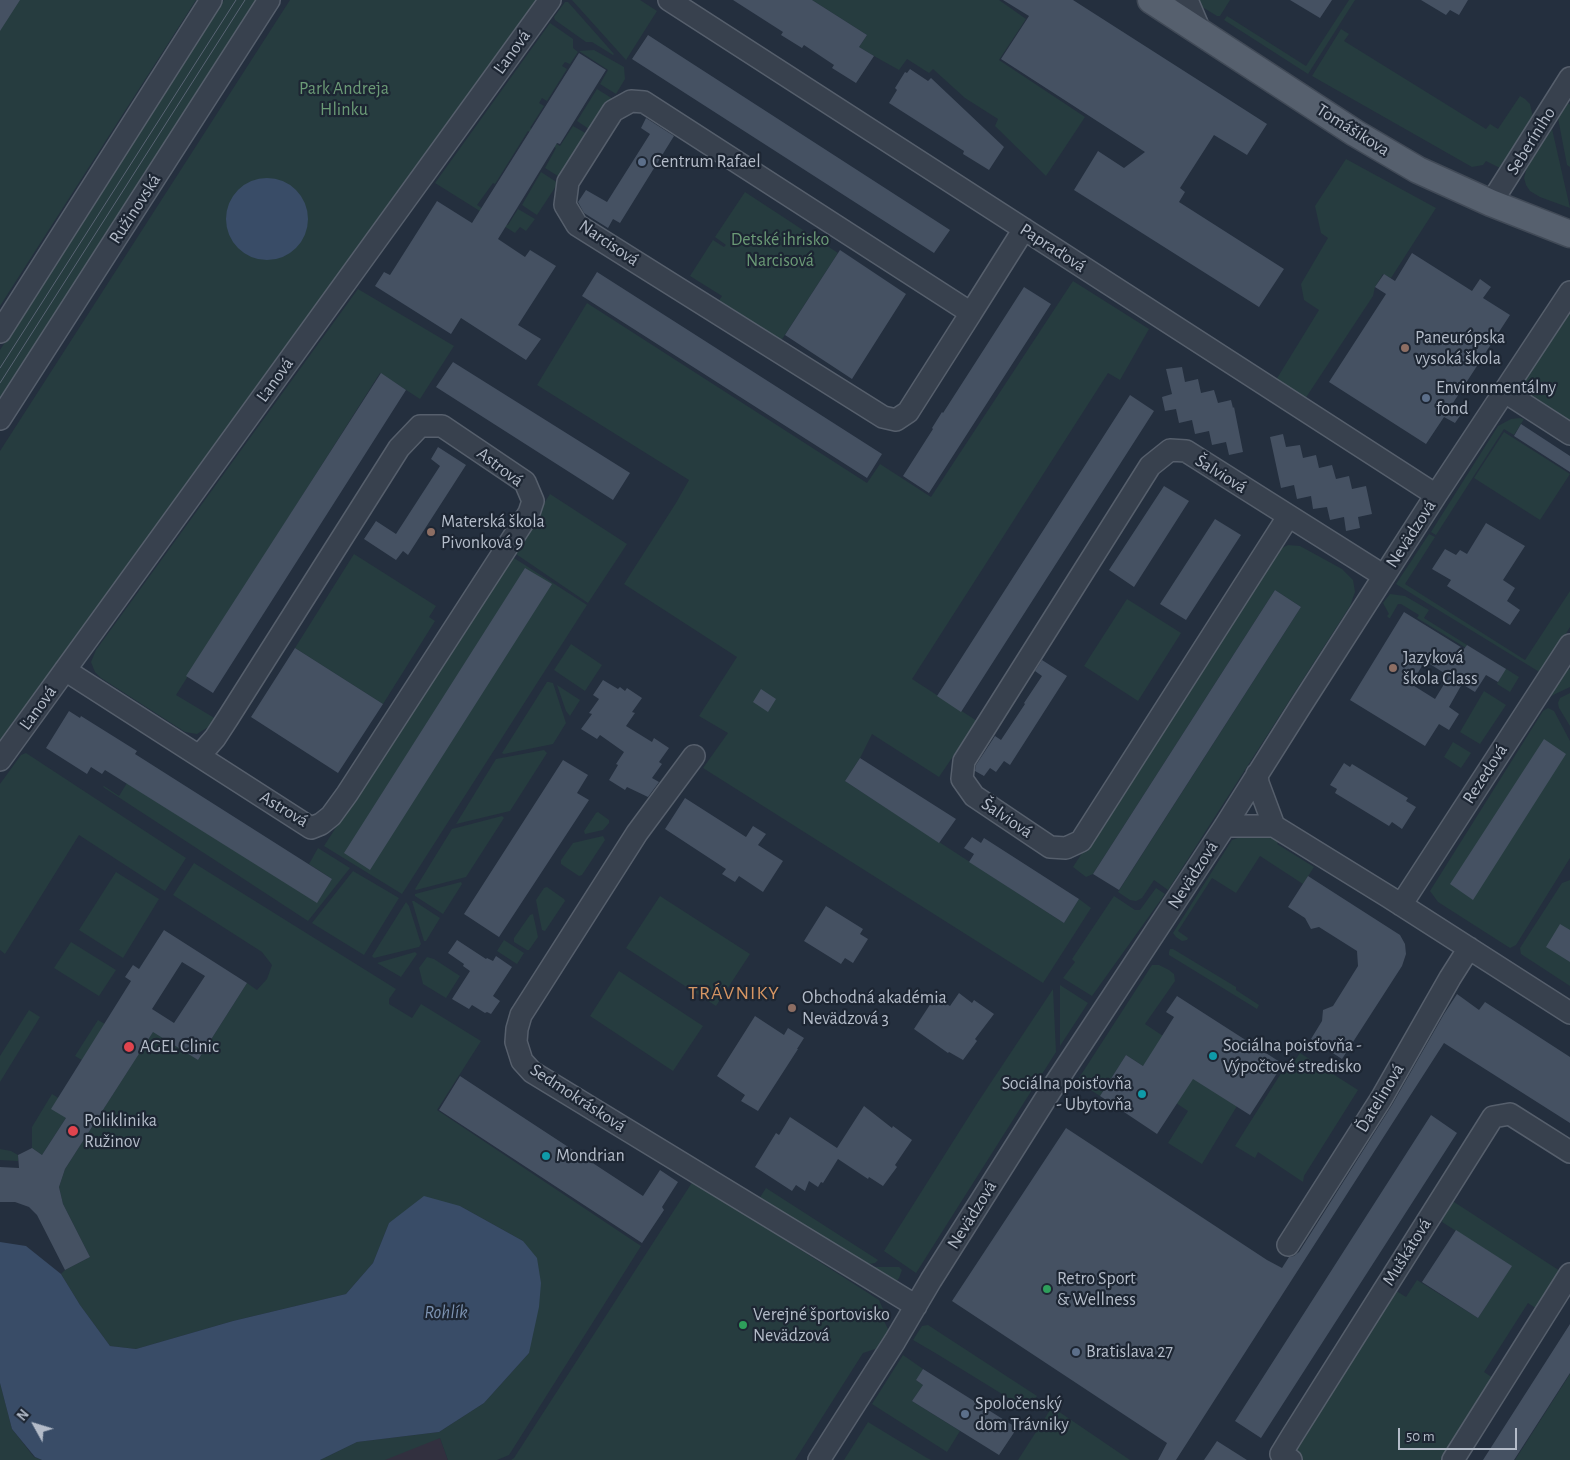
<!DOCTYPE html>
<html>
<head>
<meta charset="utf-8">
<style>
	body { margin:0 }
	#map { position:relative; width:1570px; height:1460px; overflow:hidden; background:#242f3e; font-family:"Alegreya Sans",sans-serif }
	canvas { display:block }
	.north { position:absolute; left:10px; top:1400px; width:50px; height:50px; -webkit-text-stroke:4px #1d2633; paint-order:stroke; rotate:309deg; font-size:14px; font-weight:700; line-height:20px; text-align:center; color:#b4bcc9 }
	.north::after { content:''; display:block; margin:auto; width:18px; height:22px; background:#b4bcc9; clip-path:polygon(50% 0,100% 100%,50% 72%,0 100%) }
	.scale { position:absolute; left:1398px; top:1428px; width:119px; height:22px; box-sizing:border-box; border:2px solid #b4bcc9; border-top:0; padding-left:6px; font-size:15px; line-height:18px; white-space:nowrap; color:#b4bcc9; -webkit-text-stroke:4px #1d2633; paint-order:stroke }
</style>
</head>
<body>
<div id="map">
<canvas width="1570" height="1460"></canvas>
<div class="north">N</div>
<div class="scale">50 m</div>
</div>
<script>
const g = document.querySelector('canvas').getContext('2d');
g.lineJoin = 'round';
function fill(path, color) {
  g.fillStyle = color;
  g.fill(path, 'evenodd');
}
function toPath(rows) {
  const path = new Path2D();
  for (const r of rows) {
    if (r.length === 3) {
      path.moveTo(r[0] + r[2], r[1]);
      path.arc(r[0], r[1], r[2], 0, 2 * Math.PI);
      continue;
    }
    path.moveTo(r[0], r[1]);
    for (let i = 2; i < r.length; i += 2) path.lineTo(r[i], r[i + 1]);
  }
  return path;
}
function trace(path, color, width, dash) {
  g.strokeStyle = color;
  g.lineWidth = width;
  g.lineCap = dash ? 'butt' : 'round';
  g.setLineDash(dash || []);
  g.stroke(path);
}
function drawText(font, color, halo, rows, align = 'center') {
  g.font = font + ' "Alegreya Sans",sans-serif';
  g.lineWidth = 4.5;
  g.setLineDash([]);
  g.textBaseline = 'middle';
  g.strokeStyle = halo;
  g.fillStyle = color;
  for (const [text, x, y, turn = 0] of rows) {
    g.save();
    g.translate(x, y);
    g.rotate((+turn || 0) * Math.PI / 180);
    g.textAlign = isNaN(turn) ? turn : align;
    if (halo) g.strokeText(text, 0, 0);
    g.fillText(text, 0, 0);
    g.restore();
  }
}
const medical = toPath([
	[440,1438,448,1460,320,1460]
]);
const green = toPath([
	[0,0,196,0,0,306],
	[224,0,257,0,0,401,0,350],
	[290,0,538,0,0,742,0,451],
	[572,0,640,0,657,11,626,60],
	[812,0,999,0,1026,19,999,60,1085,117,1046,176,995,126,998,119,965,98,933,69,929,73,907,59,899,70,874,56,859,47,867,35],
	[1191,0,1230,0,1220,16,1217,16],
	[1349,0,1355,0,1308,74,1224,20,1227,16,1306,66],
	[565,2,568,2,614,54,613,55,592,42,586,42,555,20,554,17],
	[550,23,573,39,573,48,578,52,570,64,565,62,562,66,567,69,547,101,542,98,539,103,544,106,530,128,560,146,573,126,589,135,561,178,545,168,556,148,528,131,495,184,493,183,477,205,508,225,518,209,535,219,526,231,520,227,515,233,435,183],
	[1341,29,1349,34,1344,41,1486,129,1490,124,1498,129,1520,96,1525,99,1530,104,1533,117,1500,168,1486,161,1483,165,1472,167,1312,76],
	[594,50,624,67,625,79,616,94,600,84,608,70,579,51],
	[597,89,613,99,592,131,577,121],
	[1568,103,1570,105,1570,167,1567,165,1558,118],
	[1552,129,1570,208,1540,197,1530,191,1526,185,1524,178,1527,167],
	[1346,159,1436,208,1391,278,1383,274,1375,287,1373,296,1305,399,1276,380,1319,310,1304,300,1301,284,1328,238,1321,233,1315,206],
	[541,172,558,183,537,215,522,205],
	[745,192,838,253,777,347,714,308,722,296,690,276,713,240,724,247,726,245,715,237],
	[1073,281,1149,329,1120,380,1108,373,912,679,977,721,939,777,872,734,860,758,845,781,1064,923,1079,899,1091,908,1043,983,703,768,728,733,699,716,737,657,624,584,676,503,689,480,537,385,587,303,867,483,880,464,931,497],
	[358,289,454,346,420,399,380,373,176,695,216,719,210,726,197,734,185,732,101,678,95,672,91,662,96,650],
	[1570,312,1570,424,1523,393,1521,384],
	[1520,418,1524,419,1514,435,1504,429,1436,535,1431,532,1498,426,1511,419],
	[1504,432,1570,474,1540,520,1474,478],
	[550,494,627,544,588,603,513,552],
	[1429,534,1435,537,1405,584,1525,660,1570,591,1570,627,1541,673,1396,584],
	[1288,545,1300,546,1342,569,1353,580,1355,592,1350,606,1168,890,1154,880,1142,898,1136,901,1130,900,1118,892,1301,607,1275,590,1093,874,1086,877,1073,867,1278,550],
	[354,554,436,606,429,617,435,621,383,704,295,648],
	[511,556,587,605,402,894,324,846],
	[1390,594,1405,596,1429,610,1424,618,1467,645,1466,648,1417,618,1419,615,1401,604,1398,604,1390,618,1389,618,1387,616,1389,614,1383,603],
	[1127,599,1181,633,1138,701,1084,666],
	[571,644,602,665,585,691,554,670],
	[1500,665,1519,677,1510,692,1497,684,1501,676,1496,673],
	[1570,669,1570,687,1551,696,1549,694,1566,670],
	[547,682,549,682,553,683,566,723,553,744,504,754,502,753],
	[557,685,580,700,570,716,566,711],
	[1484,691,1506,705,1480,744,1460,732],
	[1570,693,1570,726,1559,708,1558,703,1560,698],
	[1548,708,1554,711,1570,741,1570,858,1516,945,1510,948,1438,902,1430,891,1543,711],
	[1453,742,1471,753,1461,768,1444,757],
	[544,750,547,753,510,811,456,824,496,759],
	[26,753,186,858,165,891,79,835,5,954,0,950,0,784,21,755],
	[127,783,317,902,332,879,309,864,318,848,350,868,308,921,103,787,104,786,119,796],
	[598,812,609,820,609,823,603,830,585,834,584,831,596,813],
	[502,816,504,818,466,877,416,890,415,889,452,829],
	[1249,834,1262,834,1278,840,1279,841,1277,844,1314,867,1303,884,1260,856,1236,893,1212,878,1178,931,1188,938,1187,940,1182,941,1176,937,1173,933,1232,840],
	[603,836,605,840,582,875,579,876,561,864,561,860,573,843],
	[194,863,396,989,389,999,389,1004,412,1018,421,1004,481,1041,437,1110,641,1246,509,1455,497,1460,448,1460,440,1438,385,1460,320,1460,357,1442,439,1432,484,1403,529,1353,523,1241,460,1206,389,1223,373,1263,346,1294,233,1321,136,1349,110,1346,80,1305,61,1274,65,1270,90,1257,63,1204,59,1187,65,1169,154,1030,157,1034,198,1060,247,983,257,990,267,979,272,965,262,952,173,895],
	[353,871,399,898,364,955,312,923],
	[116,872,159,899,123,958,79,930],
	[1570,880,1570,986,1521,954,1520,948,1562,883],
	[461,882,462,884,443,914,415,896,415,894],
	[547,887,564,899,565,901,545,931,542,930,536,900,544,888],
	[1156,888,1165,894,1092,996,1063,978,1075,962,1072,959,1114,896,1135,910,1140,910],
	[660,896,750,954,716,1006,626,948],
	[412,901,414,901,440,918,426,941,424,941],
	[406,902,409,906,421,944,419,947,374,958,372,956],
	[533,914,538,937,529,950,527,950,514,942,514,938,530,915],
	[504,940,524,953,517,964,497,951],
	[71,942,116,970,99,996,54,968],
	[1170,949,1173,949,1236,987,1236,990,1259,1005,1257,1009,1169,955,1169,952],
	[415,952,417,954,401,977,377,963],
	[427,957,434,959,460,976,446,998,423,984,419,968],
	[1152,965,1159,965,1169,970,1174,974,1175,981,1145,1024,1163,1036,1237,1106,1202,1164,1168,1143,1188,1111,1176,1103,1184,1092,1126,1055,1100,1096,1077,1081],
	[619,971,703,1026,673,1071,590,1016],
	[1060,985,1088,1003,1060,1046],
	[1053,989,1056,1052,916,1273,884,1251,978,1102],
	[29,1010,40,1017,0,1082,0,1056],
	[98,1020,120,1033,97,1069,75,1056],
	[1300,1053,1358,1090,1304,1176,1303,1182,1258,1152,1255,1158,1235,1146,1292,1056,1296,1059],
	[52,1094,73,1107,42,1155,32,1148,32,1127],
	[0,1149,11,1151,18,1155,18,1161,0,1160],
	[693,1181,879,1300,883,1309,883,1319,889,1331,884,1346,863,1353,795,1460,511,1460,514,1458],
	[766,1188,878,1260,875,1263,869,1264,860,1263,759,1199],
	[1448,1198,1560,1271,1540,1311,1528,1303,1484,1372,1496,1380,1446,1460,1302,1460,1287,1451,1393,1289,1406,1297,1417,1280,1478,1318,1511,1266,1442,1222],
	[872,1267,899,1267,902,1270,899,1278,895,1283],
	[928,1325,1037,1396,1028,1410,937,1354,913,1340,922,1326],
	[903,1355,923,1369,916,1380,923,1385,912,1401,960,1431,947,1452,872,1404],
	[1570,1374,1570,1460,1515,1460],
	[0,1383,12,1429,34,1457,42,1460,0,1460],
	[1052,1407,1130,1460,1018,1460],
	[868,1422,927,1458,931,1460,844,1460]
]);
const water = toPath([
	[267,219,41],
	[424,1196,460,1206,523,1241,537,1258,541,1283,539,1307,529,1353,484,1403,439,1432,357,1442,320,1460,42,1460,35,1457,12,1429,0,1383,0,1242,26,1246,61,1274,80,1305,110,1346,136,1349,233,1321,346,1294,373,1263,389,1223]
]);
const building = toPath([
	[0,0,20,0,0,31],
	[733,0,812,0,867,35,859,47,874,56,856,83,832,68,834,65,804,45,802,48,781,35,783,32],
	[1003,0,1073,0,1267,124,1247,155,1214,135,1180,188,1185,192,1179,202,1284,269,1259,307,1074,190,1098,151,1124,168,1145,152,1001,59,1029,16],
	[1290,0,1332,0,1320,18],
	[1421,0,1468,0,1459,15,1450,10,1446,15],
	[648,35,950,230,934,253,632,59],
	[579,53,606,70,560,144,557,143,498,239,525,257,530,250,556,266,518,325,541,339,526,360,461,318,451,334,375,286,384,272,390,275,437,201,472,223],
	[910,69,928,81,931,78,1004,147,989,170,963,154,964,151,889,103,897,90,895,88,905,72,907,73],
	[646,118,674,136,620,223,613,219,608,228,584,213,578,202,586,190,607,202,650,134,641,128],
	[840,250,906,294,852,379,785,335],
	[1412,253,1472,291,1480,279,1491,287,1483,298,1510,315,1453,403,1464,410,1455,423,1444,417,1426,444,1329,382,1386,294,1375,287,1384,274,1395,281],
	[597,272,882,454,867,478,582,296],
	[1024,287,1051,304,929,493,903,476,933,429,932,428,942,412,943,413],
	[453,362,630,473,613,500,436,387],
	[1182,367,1185,382,1198,379,1201,393,1214,390,1218,403,1231,400,1233,408,1234,407,1243,452,1229,455,1226,442,1212,445,1209,431,1195,434,1192,420,1179,423,1176,409,1165,411,1162,397,1172,394,1166,369],
	[381,373,406,390,213,693,186,676],
	[1130,395,1154,411,961,712,937,696],
	[1521,424,1570,456,1570,472,1514,436],
	[1283,434,1286,447,1300,445,1303,458,1316,455,1319,468,1332,465,1336,479,1349,476,1352,489,1366,486,1372,514,1358,517,1360,528,1346,531,1344,517,1330,520,1327,507,1313,509,1311,496,1297,499,1294,485,1281,488,1270,437],
	[438,447,466,465,408,555,403,551,396,560,364,539,376,521,396,534,440,466,431,459],
	[1164,486,1189,501,1134,587,1109,570],
	[1215,519,1241,535,1186,620,1160,604],
	[1486,523,1525,546,1503,580,1515,588,1507,601,1520,610,1510,625,1447,586,1451,580,1432,569,1445,549,1456,555,1460,550,1467,554],
	[525,568,552,584,370,870,344,853],
	[1275,590,1301,607,1119,890,1093,874],
	[1404,612,1464,649,1467,645,1506,669,1498,682,1486,675,1475,692,1462,684,1449,707,1459,714,1449,730,1439,724,1425,746,1350,700],
	[1425,661,1449,676,1435,699,1411,684],
	[295,648,383,704,338,773,251,717],
	[1042,660,1067,676,1010,765,1004,761,996,772,990,768,984,776,975,771,976,765,995,736,1001,740,1025,704,1024,703,1042,676,1035,671],
	[603,680,618,689,620,687,625,691,627,688,642,698,632,712,635,713,626,726,652,742,654,738,669,748,659,762,662,764,652,778,659,782,648,797,627,787,625,790,609,780,618,765,616,764,624,752,600,735,597,739,581,729,592,714,589,713,599,699,593,695],
	[761,689,776,699,768,712,753,702],
	[69,711,80,718,81,716,137,751,135,754,332,879,317,903,105,770,102,774,91,767,87,774,46,748],
	[1544,739,1566,754,1473,900,1450,884],
	[860,758,956,819,939,843,845,781],
	[563,760,588,775,577,793,589,800,499,937,464,914],
	[1344,763,1350,767,1352,764,1408,798,1406,801,1416,807,1402,829,1392,822,1389,826,1335,793,1337,789,1330,785],
	[685,798,746,837,753,826,766,834,758,845,783,861,763,892,739,876,735,882,722,874,726,869,665,829],
	[972,837,981,843,984,838,1079,899,1064,923,969,862,974,854,964,848],
	[1308,876,1400,935,1405,944,1406,954,1402,966,1342,1059,1311,1039,1322,1021,1323,1010,1333,1006,1358,966,1357,951,1319,927,1311,929,1305,918,1288,907],
	[826,906,863,929,860,934,868,939,853,963,845,958,841,964,804,941],
	[1560,924,1570,930,1570,962,1546,947],
	[164,930,247,983,198,1060,153,1032,65,1169,59,1187,63,1204,90,1257,65,1270,37,1215,29,1207,15,1202,0,1202,0,1167,19,1168,18,1155,32,1148,42,1155,66,1118,51,1109,131,981,125,977,133,965,139,969],
	[182,962,205,976,174,1023,152,1009],
	[457,940,486,959,487,958,493,961,496,956,512,967,493,996,500,1001,491,1014,487,1012,485,1013,472,1005,469,1009,452,999,470,971,463,966,464,964,448,953],
	[959,993,972,1003,974,1000,994,1014,975,1039,977,1041,963,1060,949,1052,948,1053,914,1029,935,997,950,1006],
	[1457,994,1479,1010,1485,1002,1570,1057,1570,1123,1444,1043,1176,1460,1158,1460,1167,1443,952,1301,1066,1128,1267,1260,1282,1268,1289,1257,1294,1256,1299,1252,1392,1105,1444,1014],
	[1177,996,1283,1064,1250,1115,1193,1079,1157,1134,1100,1096,1126,1055,1143,1066,1174,1017,1166,1012],
	[755,1016,784,1035,788,1028,804,1038,797,1049,798,1049,758,1111,741,1101,745,1095,717,1076],
	[460,1076,643,1196,660,1170,678,1182,662,1207,664,1210,642,1243,439,1110],
	[864,1106,892,1128,893,1126,912,1140,895,1165,897,1167,883,1186,869,1177,868,1179,838,1159,823,1183,821,1182,818,1187,809,1181,805,1191,796,1185,792,1191,755,1167,776,1133,779,1135,790,1117,837,1148],
	[1431,1115,1457,1133,1261,1438,1235,1421],
	[1456,1230,1512,1266,1478,1318,1422,1282],
	[1570,1324,1570,1373,1514,1460,1483,1460],
	[923,1369,1017,1428,999,1455,912,1401,923,1385,916,1380],
	[1217,1441,1247,1460,1204,1460]
]);
const minor = toPath([
	[669,0,1436,495],
	[1187,0,1201,33],
	[631,101,644,102,971,313,908,412,896,420,883,417,577,225,565,205,568,182,613,111,631,101],
	[1491,203,1570,78],
	[971,313,1024,229],
	[0,332,211,0],
	[1505,392,1570,434],
	[0,419,269,0],
	[1288,517,1081,841,1066,848,1050,847,974,796,962,779,964,761,1150,466,1170,450,1186,451,1384,576],
	[65,670,311,828,321,824,331,816,347,794,529,513,533,501,525,482,442,426,420,426,399,448,228,718,215,738,200,755],
	[694,756,637,833,521,1015,517,1029,516,1042,522,1061,532,1072,916,1306],
	[0,760,550,0],
	[1257,774,1258,783,1274,826],
	[1225,826,1274,826,1389,897,1570,1013],
	[1401,905,1570,645],
	[1288,1245,1381,1099,1450,978,1469,948],
	[819,1460,895,1341,931,1280,1051,1090,1225,826,1300,707,1436,495,1570,292],
	[1291,1460,1281,1454,1292,1436,1493,1117,1510,1114,1570,1152],
	[1453,1460,1570,1274]
]);
const major = toPath([
	[1151,0,1355,133,1418,170,1491,203,1570,234]
]);
const tram = toPath([
	[0,368,236,0],
	[0,383,245,0]
]);
const markers = [
	[642,162,5,"#5c6f8a"],
	[1405,348,5,"#8d6e63"],
	[1426,398,5,"#5c6f8a"],
	[431,532,5,"#8d6e63"],
	[1393,668,5,"#8d6e63"],
	[792,1008,5,"#8d6e63"],
	[129,1047,6,"#e0444e"],
	[1213,1056,5,"#0f9aa8"],
	[1142,1094,5,"#0f9aa8"],
	[73,1131,6,"#e0444e"],
	[546,1156,5,"#0f9aa8"],
	[1047,1289,5,"#2e9e5b"],
	[743,1325,5,"#2e9e5b"],
	[1076,1352,5,"#5c6f8a"],
	[965,1414,5,"#5c6f8a"]
];
const streetNames = [
	["Ľanová",512,52,-54],
	["Tomášikova",1353,130,32],
	["Seberíniho",1531,141,-58],
	["Ružinovská",135,209,-57],
	["Narcisová",609,243,34],
	["Papraďová",1053,248,33],
	["Ľanová",275,380,-54],
	["Astrová",500,467,37],
	["Šalviová",1221,474,32],
	["Nevädzová",1411,534,-57],
	["Ľanová",38,708,-54],
	["Rezedová",1485,774,-57],
	["Astrová",284,809,31],
	["Šalviová",1007,818,34],
	["Nevädzová",1193,875,-57],
	["Sedmokrásková",578,1098,33],
	["Ďatelinová",1380,1098,-59],
	["Nevädzová",972,1215,-58],
	["Muškátová",1407,1252,-58]
];
const parkNames = [
	["Park Andreja",344,89],
	["Hlinku",344,110],
	["Detské ihrisko",780,240],
	["Narcisová",780,261]
];
const poiNames = [
	["Centrum Rafael",652,162],
	["Paneurópska",1415,338],
	["vysoká škola",1415,359],
	["Environmentálny",1436,388],
	["fond",1436,409],
	["Materská škola",441,522],
	["Pivonková 9",441,543],
	["Jazyková",1403,658],
	["škola Class",1403,679],
	["Obchodná akadémia",802,998],
	["Nevädzová 3",802,1019],
	["Sociálna poisťovňa -",1223,1046],
	["Výpočtové stredisko",1223,1067],
	["AGEL Clinic",140,1047],
	["Sociálna poisťovňa",1132,1084,"right"],
	["- Ubytovňa",1132,1105,"right"],
	["Poliklinika",84,1121],
	["Ružinov",84,1142],
	["Mondrian",556,1156],
	["Retro Sport",1057,1279],
	["& Wellness",1057,1300],
	["Verejné športovisko",753,1315],
	["Nevädzová",753,1336],
	["Bratislava 27",1086,1352],
	["Spoločenský",975,1404],
	["dom Trávniky",975,1425]
];
const waterNames = [
	["Rohlík",446,1312]
];
const quarterNames = [
	["TRÁVNIKY",734,993]
];
fill(medical, '#32303f');
fill(green, '#263c3f');
fill(water, '#394c67');
fill(building, '#455162');
trace(minor, '#565f6c', 24);
trace(major, '#414a57', 29);
trace(minor, '#38414e', 21);
trace(major, '#56606e', 26);
trace(tram, '#5a6575', 1);
for (const [x, y, r, color] of markers) {
  const dot = new Path2D();
  dot.arc(x, y, r, 0, 2 * Math.PI);
  g.fillStyle = color;
  g.fill(dot);
  trace(dot, '#1d2633', 2);
}
drawText('18px', '#b4bcc9', '#1d2633', streetNames);
drawText('18px', '#6b9a76', '#1d2633', parkNames);
drawText('18px', '#b4bcc9', '#1d2633', poiNames, 'left');
drawText('italic 19px', '#7c92b1', '#1d2633', waterNames);
g.letterSpacing = '1px';
drawText('20px', '#d59563', '#1d2633', quarterNames);
g.letterSpacing = '0px';
</script>
</body>
</html>
